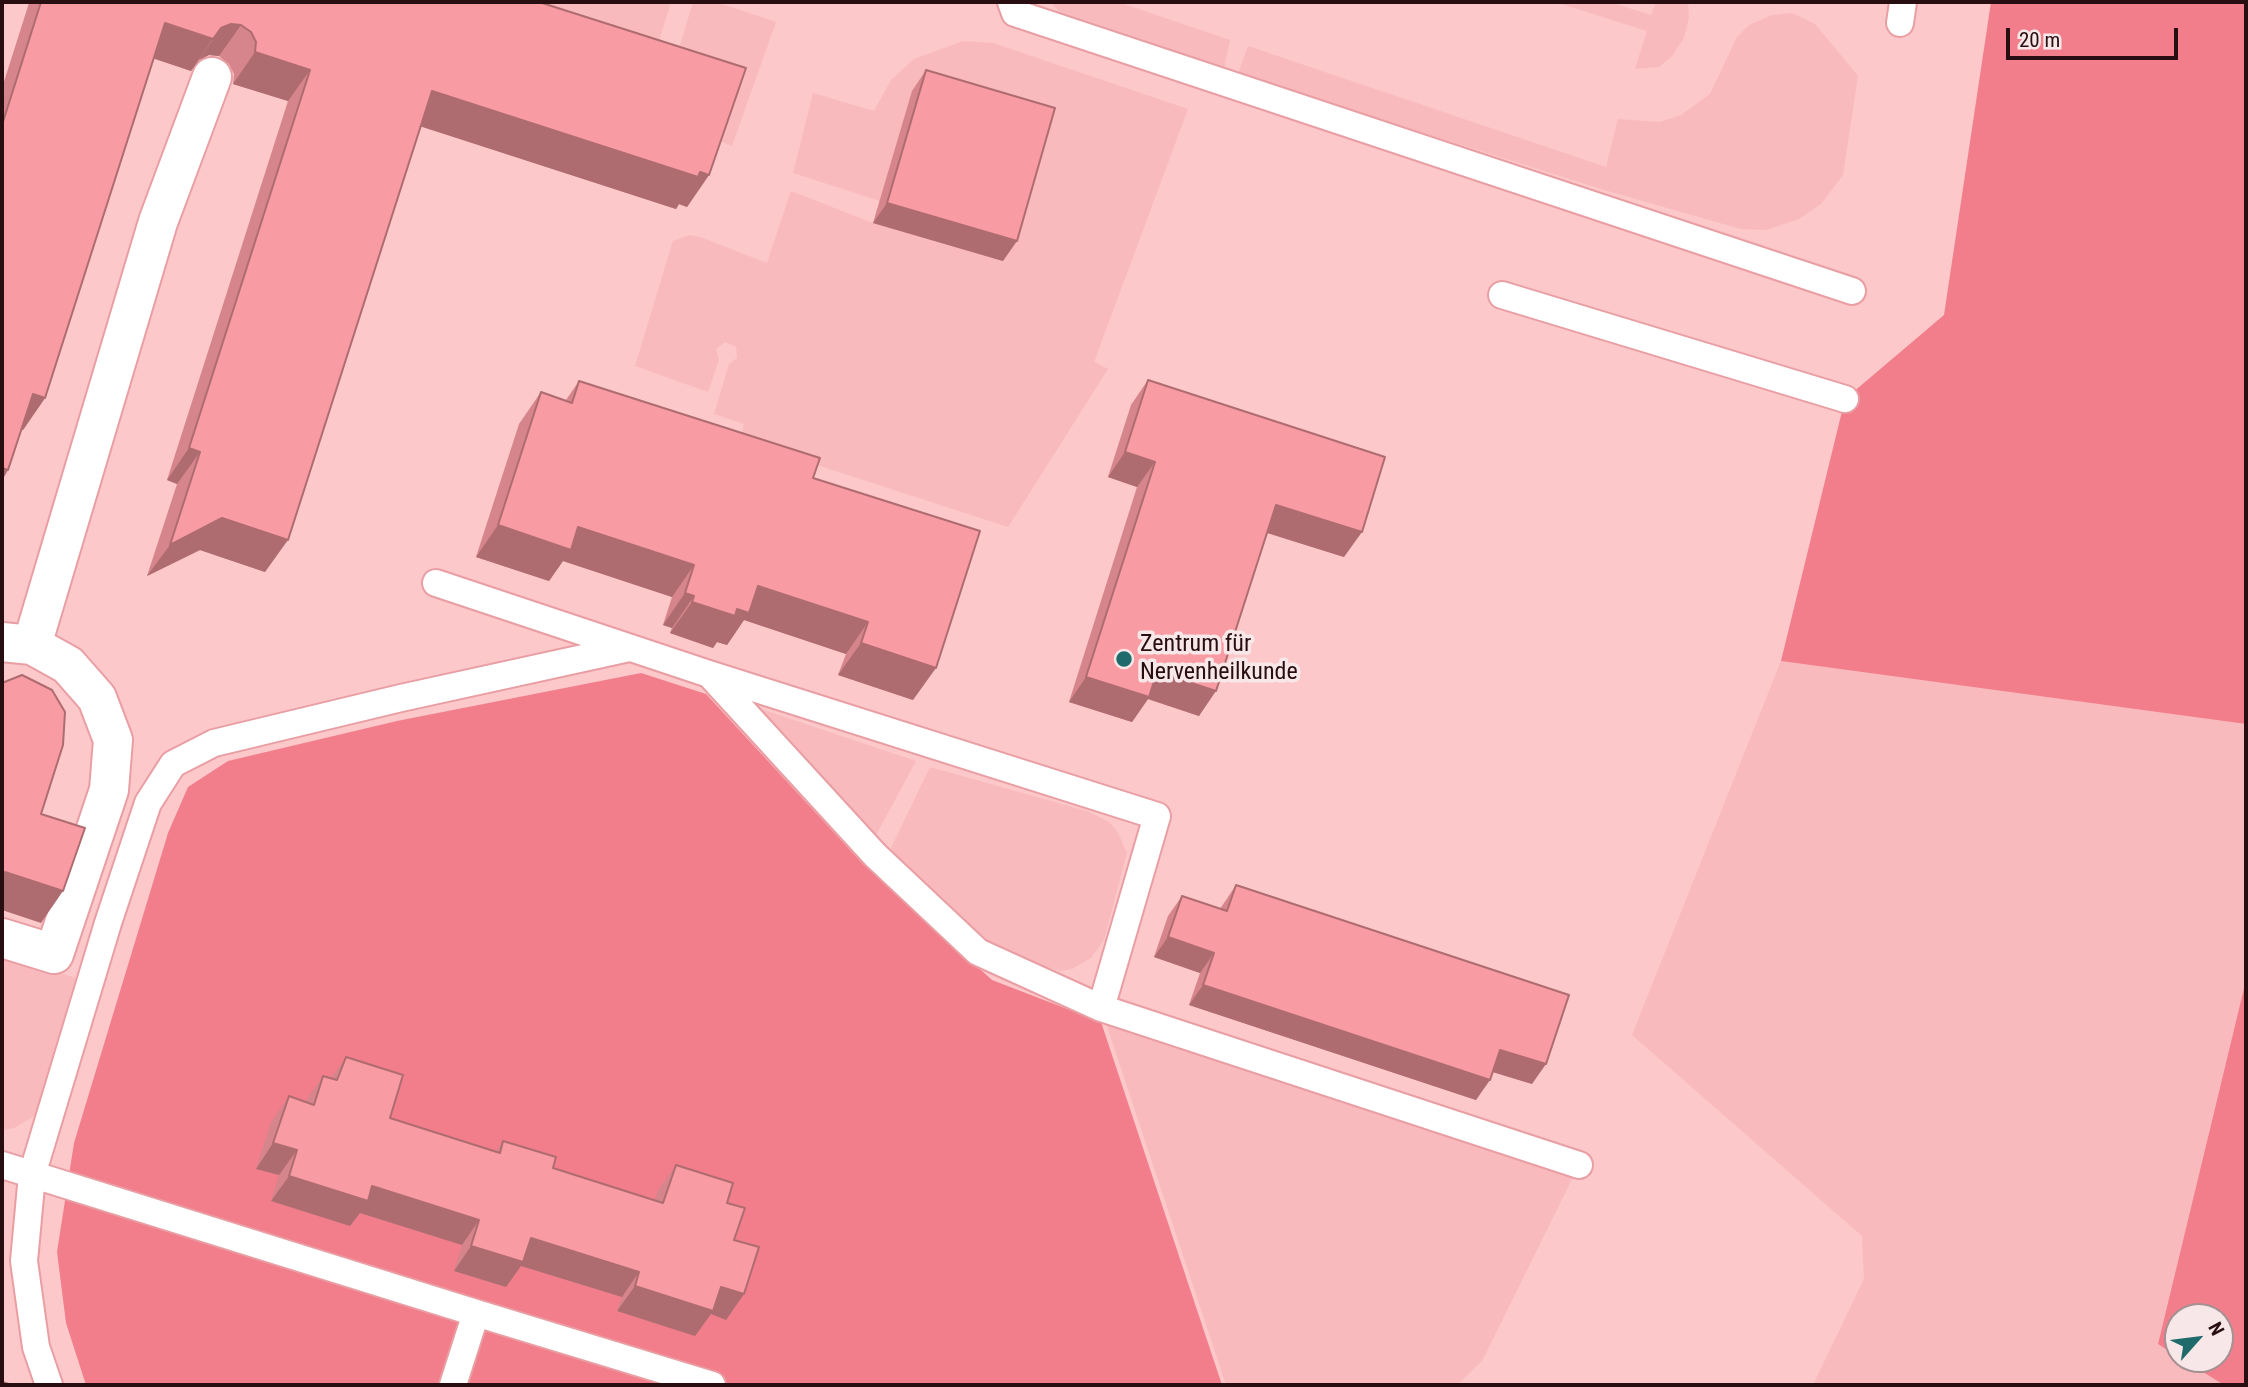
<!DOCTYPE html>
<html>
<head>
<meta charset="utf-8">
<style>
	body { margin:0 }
	#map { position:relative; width:2248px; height:1387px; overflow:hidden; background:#f6d6d7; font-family:"Roboto Condensed",sans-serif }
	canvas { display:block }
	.frame { position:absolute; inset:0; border:4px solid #290e11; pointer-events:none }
	.north { position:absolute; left:2164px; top:1303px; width:70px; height:70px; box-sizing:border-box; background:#f8e7e8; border:2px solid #a59092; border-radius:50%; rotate:62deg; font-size:19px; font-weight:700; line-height:28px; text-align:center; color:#290e11 }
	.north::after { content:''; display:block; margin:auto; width:24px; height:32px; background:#1f6b6b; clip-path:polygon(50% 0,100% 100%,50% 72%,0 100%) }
	.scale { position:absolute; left:2006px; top:28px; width:172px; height:32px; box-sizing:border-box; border:4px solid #290e11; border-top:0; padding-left:9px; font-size:21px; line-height:24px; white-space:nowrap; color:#290e11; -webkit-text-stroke:5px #f8e7e8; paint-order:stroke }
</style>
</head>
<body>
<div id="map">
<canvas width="2248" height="1387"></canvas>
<div class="frame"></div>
<div class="north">N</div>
<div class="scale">20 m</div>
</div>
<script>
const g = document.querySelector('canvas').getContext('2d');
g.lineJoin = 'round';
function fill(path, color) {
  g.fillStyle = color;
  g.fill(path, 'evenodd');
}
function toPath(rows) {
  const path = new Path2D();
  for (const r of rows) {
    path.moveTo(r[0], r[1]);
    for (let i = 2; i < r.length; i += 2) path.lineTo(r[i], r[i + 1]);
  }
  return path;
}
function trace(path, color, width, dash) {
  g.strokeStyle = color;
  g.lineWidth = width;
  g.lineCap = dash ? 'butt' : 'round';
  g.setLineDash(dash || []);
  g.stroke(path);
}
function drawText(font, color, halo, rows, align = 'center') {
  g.font = font + ' "Roboto Condensed",sans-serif';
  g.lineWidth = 7;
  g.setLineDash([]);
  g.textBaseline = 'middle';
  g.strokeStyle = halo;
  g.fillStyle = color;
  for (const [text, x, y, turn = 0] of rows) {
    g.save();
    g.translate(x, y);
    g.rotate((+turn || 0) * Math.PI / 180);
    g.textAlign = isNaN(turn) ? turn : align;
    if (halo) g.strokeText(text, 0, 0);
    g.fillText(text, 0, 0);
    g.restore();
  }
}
const built = toPath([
	[2,2,2246,2,2246,1385,2,1385],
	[2178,1317,2220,1317,2220,1359,2178,1359]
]);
const green = toPath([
	[483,2,671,2,652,63],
	[693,2,716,2,776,22,732,146,701,133,669,82],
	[1050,2,1118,2,1230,40,1224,69,1062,14],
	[1555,2,1610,2,1651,15,1656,2,1688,2,1689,17,1684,38,1672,56,1659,67,1635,69,1647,31],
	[1792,13,1815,24,1858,76,1843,175,1821,204,1799,219,1766,230,1741,229,1601,189,1238,74,1248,46,1606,167,1618,119,1660,122,1681,115,1710,94,1737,37,1749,25,1772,15],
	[963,41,993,43,1188,109,1094,362,1108,369,1008,527,740,440,744,424,714,414,729,364,737,358,736,347,725,342,716,349,719,360,708,392,635,366,673,241,689,235,700,237,767,263,791,191,873,223,1003,260,880,201,793,173,813,93,874,111,891,80,914,59],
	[1781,661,2246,724,2246,980,2158,1344,2224,1385,1813,1385,1864,1279,1862,1236,1632,1035],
	[758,708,916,761,876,835],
	[930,767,1087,811,1109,822,1117,831,1127,853,1104,940,1091,958,1072,969,1060,971,989,950,890,850],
	[2,954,76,978,36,1115,14,1128,2,1130],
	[1101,1008,1579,1165,1482,1361,1457,1385,1226,1385]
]);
const forest = toPath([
	[1991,2,2246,2,2246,724,1781,661,1845,399,1944,315],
	[641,673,706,694,863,864,992,980,1101,1022,1222,1385,86,1385,66,1323,57,1252,74,1143,168,833,188,787,228,761,397,721],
	[2246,980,2246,1385,2224,1385,2182,1359,2220,1359,2220,1317,2178,1317,2178,1357,2158,1344]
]);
const service = toPath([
	[1011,2,1015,13,1852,291],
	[1900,23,1903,2],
	[1502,295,1845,399],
	[436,583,709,674,1157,816,1101,1008,1579,1165],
	[711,676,875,855,978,952,1101,1008],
	[2,1165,476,1313],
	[49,1385,36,1347,24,1261,32,1175,108,923,148,803,173,764,214,743,401,698,629,648],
	[453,1385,476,1313,712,1385]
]);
const pedestrian = toPath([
	[2,642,32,645,68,665,97,698,113,740,109,790,54,954,2,938],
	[32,645,158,222,212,77]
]);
const wall = toPath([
	[25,2,539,2,709,175,687,207,679,204,676,209,421,126,265,572,200,550,147,576,177,484,167,480,288,101,233,84,234,74,229,64,219,56,209,55,199,60,191,71,154,58,45,398,23,430,22,429,8,470,2,480,2,88,29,3],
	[926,70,1003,261,873,223,912,91],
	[1148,380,1344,557,1267,533,1199,716,1148,699,1132,722,1069,702,1137,487,1108,477,1131,405],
	[579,381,813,478,913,700,838,675,846,654,744,620,727,645,717,642,713,648,670,633,672,628,663,625,672,597,563,561,549,581,476,557,519,424,541,392,566,400],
	[1236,885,1532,1084,1493,1072,1476,1100,1189,1005,1200,973,1154,957,1168,916,1182,896,1220,909],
	[346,1057,390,1118,496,1151,503,1141,553,1168,655,1200,658,1190,676,1165,727,1203,744,1294,726,1320,711,1314,695,1336,617,1311,622,1297,521,1266,506,1287,454,1271,462,1245,360,1213,350,1226,271,1201,279,1175,256,1169,271,1122,289,1096,305,1102,323,1076,331,1078]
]);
const shadedWall = toPath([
	[165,23,213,39,191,71,143,55],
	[231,24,241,25,219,56,209,55,199,60,221,28],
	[255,52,310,70,288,101,233,84],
	[432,91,700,172,709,175,687,207,679,204,676,209,410,123],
	[887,203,1017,241,1003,261,873,223],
	[33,394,45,398,23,430,11,426],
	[189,448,200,452,177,484,167,480],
	[1125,452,1155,462,1137,487,1108,477],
	[2,468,8,470,2,480],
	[1276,505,1362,532,1344,557,1258,530],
	[222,518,288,540,265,572,200,550,147,576,170,545],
	[498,525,578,527,694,565,672,597,563,561,549,581,476,557],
	[758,586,868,622,846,654,744,620,727,645,717,642,713,648,670,633,692,602],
	[685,593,694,596,672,628,663,625],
	[861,643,936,668,913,700,838,675],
	[1157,672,1216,691,1199,716,1148,699,1132,722,1069,702,1086,677],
	[5,872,63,891,41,923,2,910,2,877],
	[1168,937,1214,953,1200,973,1154,957],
	[1203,985,1490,1080,1476,1100,1189,1005],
	[1500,1050,1546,1064,1532,1084,1486,1070],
	[273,1143,297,1150,279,1175,256,1169],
	[289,1176,372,1186,479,1220,462,1245,360,1213,350,1226,271,1201],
	[531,1238,639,1272,622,1297,521,1266,506,1287,454,1271,471,1246],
	[635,1286,721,1287,744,1294,726,1320,711,1314,695,1336,617,1311]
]);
const building = toPath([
	[41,2,539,2,746,68,709,175,700,172,698,177,432,91,288,540,222,518,170,545,200,452,189,448,310,70,255,52,256,42,251,32,241,25,231,24,221,28,213,39,165,23,45,398,33,394,8,470,2,468,2,125,41,2],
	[926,70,1055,108,1017,241,887,203,926,70],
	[1148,380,1385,457,1362,532,1276,505,1216,691,1157,672,1149,697,1086,677,1155,462,1125,452,1148,380],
	[579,381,820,458,813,478,980,531,936,668,861,643,868,622,758,586,749,613,737,609,735,616,692,602,694,596,685,593,694,565,578,527,571,550,498,525,541,392,572,403,579,381],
	[22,675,52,690,65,712,63,745,41,814,85,828,63,891,5,872,3,878,2,877,2,683,22,675],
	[1236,885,1569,995,1546,1064,1500,1050,1490,1080,1203,985,1214,953,1168,937,1182,896,1227,911,1236,885],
	[346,1057,403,1075,390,1118,500,1153,503,1141,556,1157,553,1168,663,1203,676,1165,733,1183,727,1203,745,1208,734,1240,759,1247,744,1294,721,1287,713,1311,635,1286,639,1272,531,1238,523,1262,471,1246,479,1220,372,1186,368,1201,289,1176,297,1150,273,1143,289,1096,314,1105,323,1076,337,1080,346,1057],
	[2,1382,12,1385,2,1385,2,1382]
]);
const markers = [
	[1124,659,9,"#1f6b6b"]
];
const poiNames = [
	["Zentrum für",1140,645],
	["Nervenheilkunde",1140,673]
];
fill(built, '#fcc8ca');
fill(green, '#f9babe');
fill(forest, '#f17e8a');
trace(service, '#e99ea3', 30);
trace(pedestrian, '#e99ea3', 42);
trace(service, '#fff', 26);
trace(pedestrian, '#fff', 38);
fill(wall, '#d5858b');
fill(shadedWall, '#ae6c71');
fill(building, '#f89ba2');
trace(building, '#ae6c71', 2);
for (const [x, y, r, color] of markers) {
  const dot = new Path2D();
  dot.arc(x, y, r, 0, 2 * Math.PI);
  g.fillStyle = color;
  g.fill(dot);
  trace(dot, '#f8e7e8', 2.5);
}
drawText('24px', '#290e11', '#f8e7e8', poiNames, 'left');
</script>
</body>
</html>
